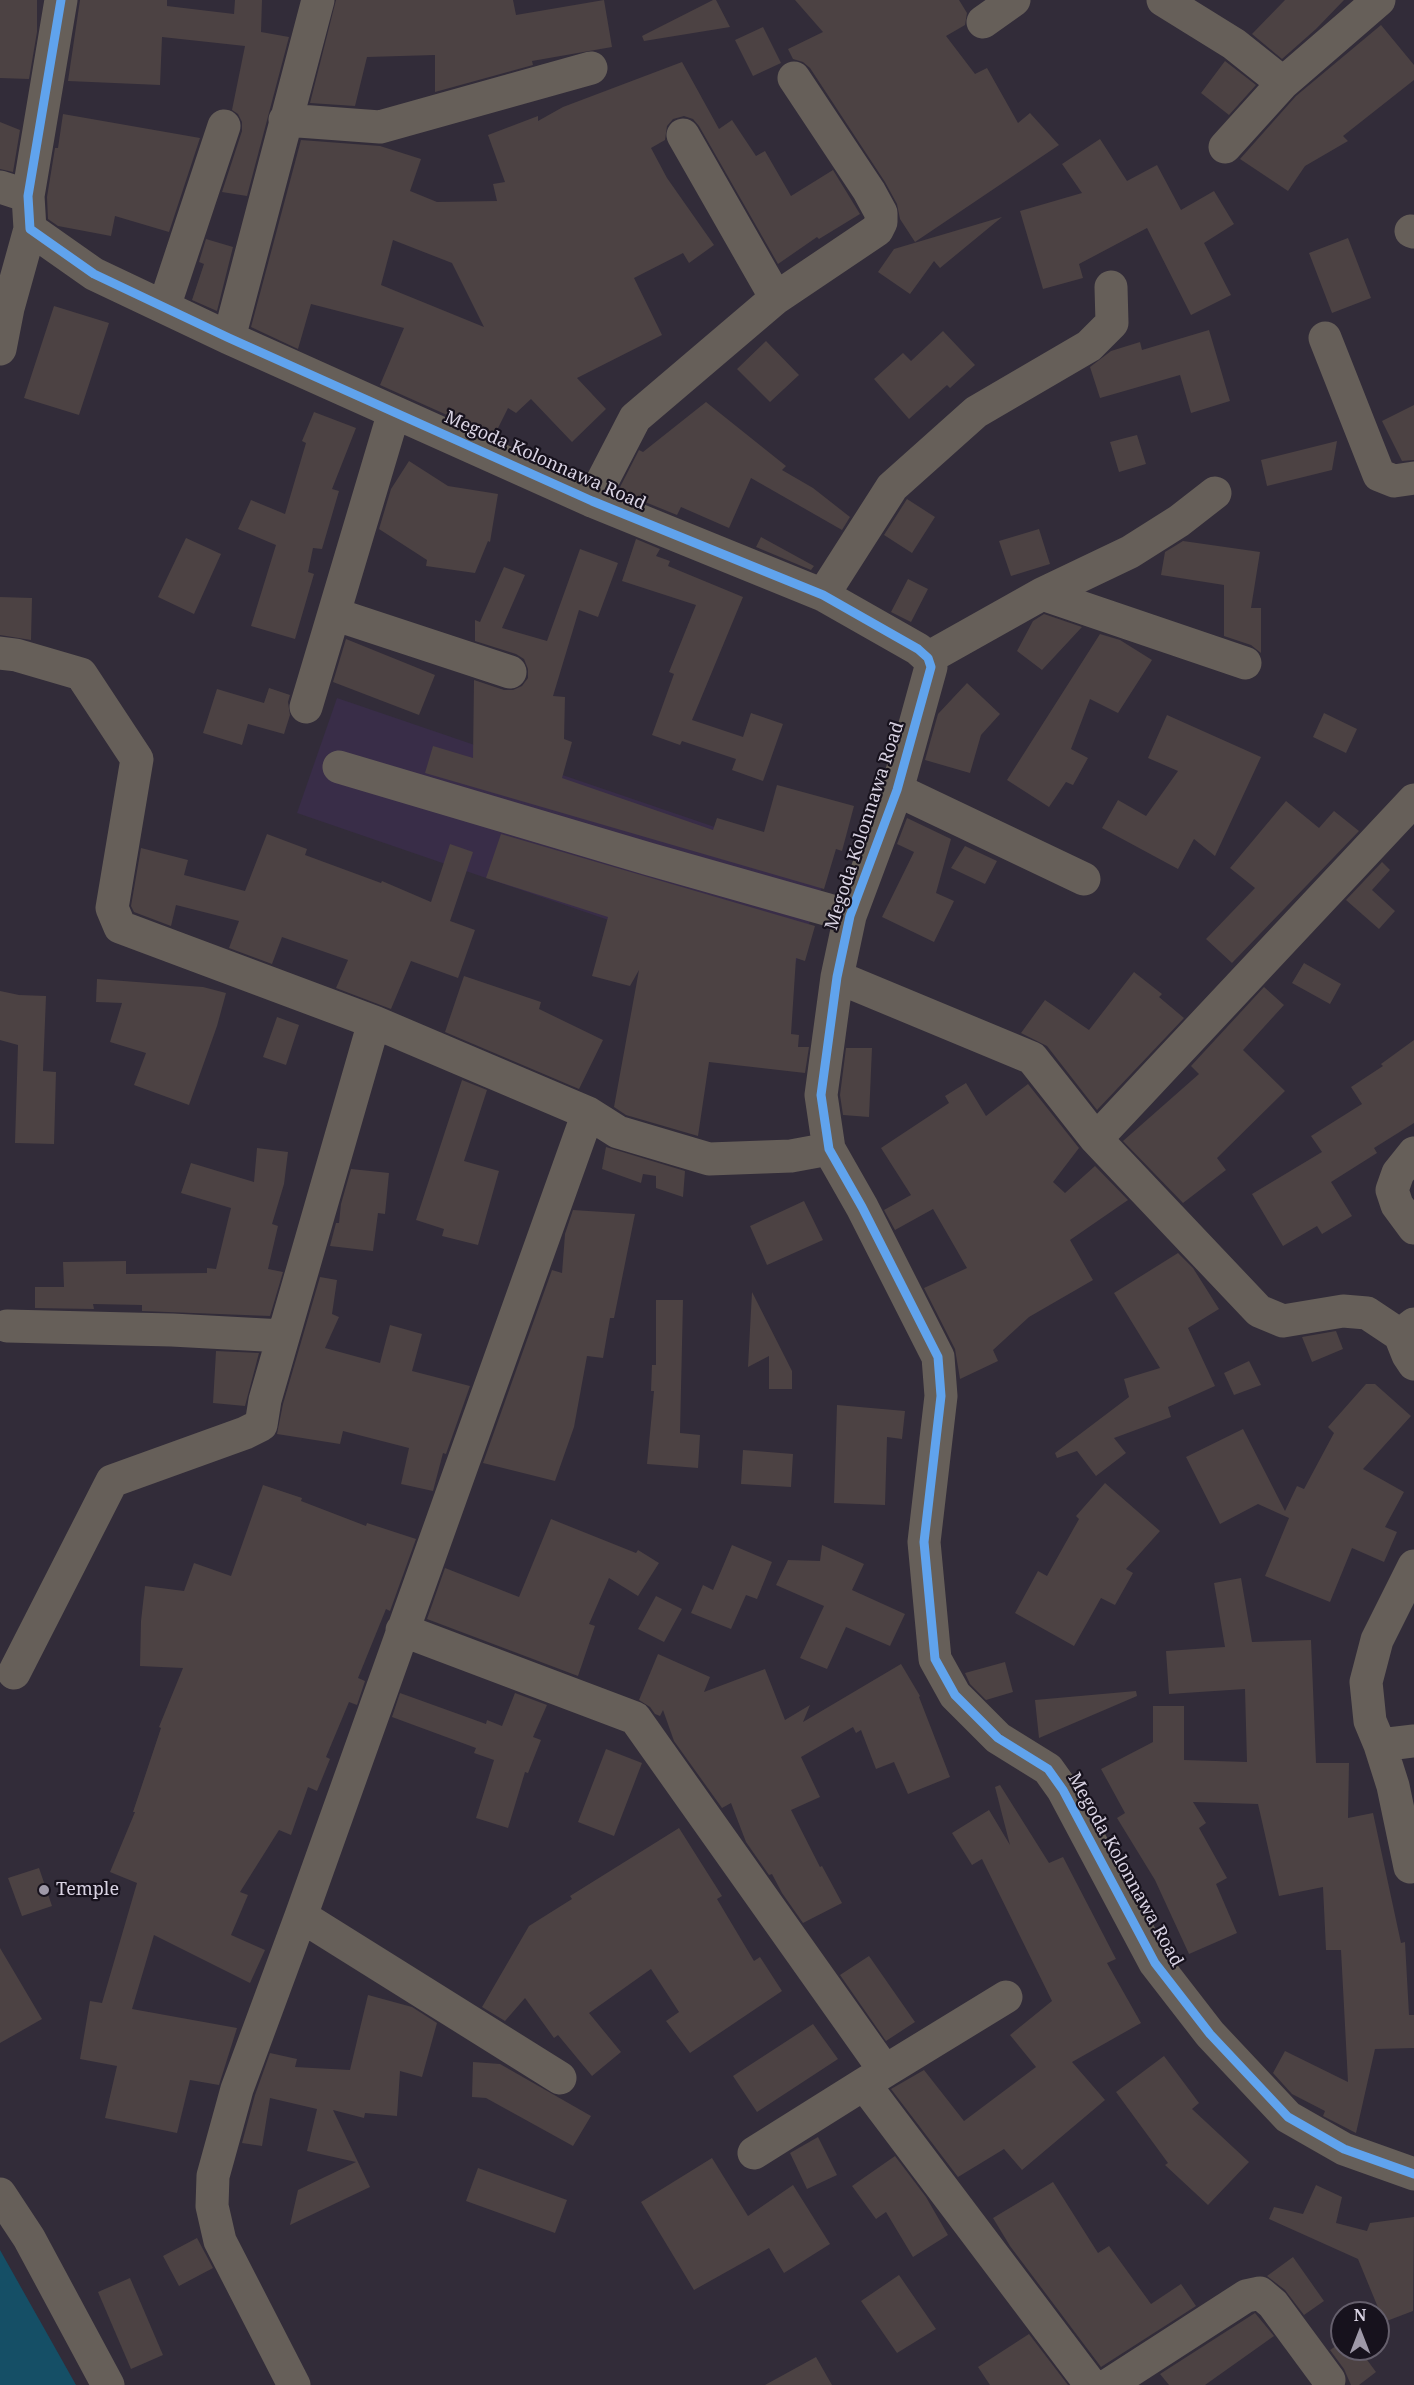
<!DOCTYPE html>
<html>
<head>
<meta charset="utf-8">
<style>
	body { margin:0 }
	#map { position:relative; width:1414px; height:2385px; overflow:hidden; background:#322c39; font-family:"Noto Serif",serif }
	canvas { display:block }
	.north { position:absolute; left:1330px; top:2301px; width:60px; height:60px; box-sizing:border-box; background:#17121d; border:2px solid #655f6c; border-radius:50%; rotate:0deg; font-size:16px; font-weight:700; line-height:24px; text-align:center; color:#d9d3e3 }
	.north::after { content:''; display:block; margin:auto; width:21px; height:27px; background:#9f99a8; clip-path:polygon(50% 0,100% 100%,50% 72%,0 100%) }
</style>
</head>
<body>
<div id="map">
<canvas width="1414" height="2385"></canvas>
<div class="north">N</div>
</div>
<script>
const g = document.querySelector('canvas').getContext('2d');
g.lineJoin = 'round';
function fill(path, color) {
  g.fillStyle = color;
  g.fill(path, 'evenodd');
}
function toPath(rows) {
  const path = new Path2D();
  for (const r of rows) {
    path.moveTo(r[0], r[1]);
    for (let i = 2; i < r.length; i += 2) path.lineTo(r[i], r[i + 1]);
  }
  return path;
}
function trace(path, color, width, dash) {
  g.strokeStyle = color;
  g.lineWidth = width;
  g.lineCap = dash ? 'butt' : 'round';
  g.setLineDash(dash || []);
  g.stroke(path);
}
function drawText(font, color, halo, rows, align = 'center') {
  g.font = font + ' "Noto Serif",serif';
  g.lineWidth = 4.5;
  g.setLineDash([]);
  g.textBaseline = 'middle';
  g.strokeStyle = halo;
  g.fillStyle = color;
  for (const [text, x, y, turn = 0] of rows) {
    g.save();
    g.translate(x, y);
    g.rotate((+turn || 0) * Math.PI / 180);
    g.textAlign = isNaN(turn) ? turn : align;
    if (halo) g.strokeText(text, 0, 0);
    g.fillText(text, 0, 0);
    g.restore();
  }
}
const built = toPath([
	[337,698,829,866,789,982,297,813]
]);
const water = toPath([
	[0,2250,76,2385,0,2385]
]);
const building = toPath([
	[0,0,37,0,37,32,29,79,0,78],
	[80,0,167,0,167,6,234,14,235,0,262,0,261,32,289,37,247,196,222,192,242,131,242,122,238,114,232,110,245,46,162,37,160,85,68,81],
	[336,0,513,0,516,15,604,0,612,47,532,61,533,65,435,92,435,55,367,57,355,106,310,103],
	[713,0,716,0,730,27,644,41,642,36],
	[795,0,959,0,967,13,965,25,946,36,975,74,987,68,1018,123,1030,113,1059,145,915,242,900,219,897,204,885,182,810,68,803,62,793,59,788,49,823,32],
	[1285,0,1344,0,1316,29,1282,59,1252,34],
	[1381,25,1414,65,1414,80,1343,136,1348,141,1305,166,1288,191,1240,159,1296,96],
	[763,27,781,63,753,76,735,40],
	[1225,61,1256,85,1229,115,1201,93],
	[682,62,719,129,732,120,756,156,765,151,791,196,833,170,860,214,819,239,817,237,778,264,699,126,693,119,684,116,673,119,667,126,665,140,651,148,667,178,714,245,689,263,683,253,634,278,662,335,577,378,606,409,572,442,531,399,516,413,508,408,494,436,380,385,404,328,311,304,298,349,251,327,301,140,380,146,421,159,410,191,437,202,497,201,493,184,505,182,488,135,538,116,538,121,563,107],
	[393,240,452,263,484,327,381,285],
	[63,114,200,138,169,232,115,216,111,236,58,226,48,219,47,197,55,148,58,148],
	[0,122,20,130,13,172,0,169],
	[1100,139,1127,181,1157,165,1181,210,1214,191,1234,224,1204,243,1231,295,1191,315,1147,228,1079,264,1083,278,1043,289,1020,211,1082,193,1062,164],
	[1002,217,940,268,934,261,910,294,878,272,894,249],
	[1348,238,1371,298,1332,313,1309,253],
	[206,239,233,247,217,311,192,300,204,264,199,262],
	[54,306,109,323,79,415,24,398],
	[1209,330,1230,401,1191,413,1180,375,1100,398,1090,367,1111,351,1140,342,1142,350],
	[943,331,975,365,950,388,947,385,909,419,874,379,903,353,911,361],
	[766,341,799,375,770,402,737,369],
	[706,402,786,466,782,470,813,488,850,517,842,530,751,478,729,528,681,507,677,515,618,491,639,450,643,452],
	[1414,405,1414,460,1402,461,1382,421],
	[314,412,356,428,332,489,339,491,322,549,313,548,308,572,314,574,295,639,251,626,276,545,238,529,251,500,285,514,306,443,302,441],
	[1137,435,1146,464,1119,472,1110,442],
	[1337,441,1332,470,1267,486,1261,460],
	[409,461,448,486,498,494,490,542,488,541,475,573,426,566,427,560,379,529,391,489],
	[907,499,935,517,912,553,884,535],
	[1039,529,1050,564,1011,576,999,541],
	[761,537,814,566,811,570,756,547],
	[186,538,221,554,194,614,158,597],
	[636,539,660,549,656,556,670,561,668,566,743,597,692,720,743,737,751,713,783,724,763,781,732,770,736,759,682,741,680,745,652,735,674,674,669,672,696,605,622,581],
	[1183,541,1260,552,1251,608,1261,608,1261,653,1251,645,1224,636,1224,585,1161,575,1165,552],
	[580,549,618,563,598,617,579,610,553,696,565,697,564,739,572,742,562,778,713,830,717,818,764,832,777,785,854,806,842,851,836,849,824,889,425,773,433,746,473,758,474,680,504,690,513,690,522,686,528,678,528,669,524,659,516,654,475,641,475,620,480,622,504,567,525,575,502,628,547,641],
	[908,579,928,589,911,622,891,612],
	[0,597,32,598,31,640,0,635],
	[1044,614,1082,627,1042,670,1017,651,1033,621],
	[1100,634,1120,640,1152,660,1118,713,1090,699,1071,749,1088,758,1073,785,1066,782,1049,807,1007,780],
	[346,639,435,675,419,715,333,682],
	[967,683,1000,714,981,735,970,773,925,760,938,714],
	[269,688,290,695,288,702,290,715,284,734,248,724,242,745,203,733,217,689,264,703],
	[1324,713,1357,729,1346,753,1313,737],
	[1167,715,1261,757,1215,856,1194,839,1178,869,1102,828,1118,800,1146,816,1178,771,1148,758],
	[1286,801,1319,828,1334,811,1359,831,1232,963,1206,939,1255,888,1230,868],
	[907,818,951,839,936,893,954,901,934,942,882,917,914,852,897,844],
	[267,834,307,849,305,855,381,883,382,881,431,902,450,844,473,852,450,921,475,930,458,978,411,961,391,1009,336,988,348,960,282,937,272,964,229,948,239,921,176,905,171,926,134,912,131,906,141,848,188,860,184,875,245,891],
	[501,834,815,926,805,961,796,958,791,1034,799,1035,798,1047,809,1047,805,1073,709,1062,698,1136,626,1115,614,1107,639,970,630,986,592,976,608,917,486,878],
	[965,846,997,861,985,884,951,868],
	[1382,862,1390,870,1372,890,1395,911,1379,929,1346,900],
	[1304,963,1341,984,1330,1004,1292,983],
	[1134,972,1162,994,1159,997,1184,1018,1097,1110,1047,1046,1021,1033,1045,1000,1089,1030],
	[464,976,541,1002,539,1009,603,1040,579,1089,445,1032],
	[97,979,203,987,226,993,217,1026,189,1105,134,1085,146,1053,110,1042,122,1003,96,1002],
	[1264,987,1284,1005,1243,1050,1285,1091,1217,1158,1226,1170,1183,1203,1123,1141,1199,1074,1191,1066],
	[0,991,19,995,46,996,43,1071,56,1072,54,1144,15,1143,18,1045,0,1040],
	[277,1017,299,1025,286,1065,263,1057],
	[1414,1040,1414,1123,1374,1148,1377,1153,1331,1182,1352,1216,1322,1234,1317,1226,1283,1246,1252,1194,1322,1152,1311,1136,1362,1104,1351,1087,1383,1066,1381,1064],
	[846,1048,872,1048,869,1117,843,1115,840,1095],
	[462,1080,487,1090,464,1161,499,1171,478,1245,442,1236,444,1229,416,1220],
	[966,1083,986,1116,1028,1084,1079,1148,1053,1182,1065,1193,1095,1166,1128,1200,1070,1240,1093,1280,1029,1317,993,1350,998,1361,960,1379,955,1349,924,1288,967,1268,933,1209,895,1230,884,1210,911,1195,881,1148,949,1103,945,1096],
	[606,1147,685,1171,683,1197,656,1188,656,1176,643,1174,641,1183,602,1169],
	[257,1148,288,1152,284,1184,272,1224,278,1226,268,1269,283,1272,270,1316,142,1311,142,1305,93,1304,94,1309,35,1308,35,1287,64,1287,63,1262,126,1261,126,1274,207,1273,207,1268,216,1269,231,1208,181,1193,191,1163,254,1182],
	[351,1169,389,1173,385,1214,378,1213,373,1251,330,1246,336,1223,339,1223,341,1204],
	[804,1201,823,1240,767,1265,750,1226],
	[573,1210,635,1214,614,1318,610,1318,603,1358,587,1356,574,1427,555,1481,483,1463,552,1270,562,1273,565,1234],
	[1178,1253,1193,1268,1219,1309,1188,1328,1215,1386,1168,1407,1171,1417,1114,1438,1126,1453,1096,1476,1077,1451,1057,1458,1055,1453,1129,1397,1124,1379,1160,1368,1114,1293],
	[320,1277,337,1280,332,1314,339,1317,325,1348,380,1363,390,1325,422,1334,412,1371,470,1386,446,1454,443,1453,433,1491,401,1484,409,1448,343,1431,340,1444,277,1434,283,1404],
	[752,1292,792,1371,792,1389,769,1389,769,1356,748,1367],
	[656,1300,683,1300,680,1433,700,1435,698,1468,647,1464,654,1391,651,1391,652,1365,656,1365],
	[1336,1331,1343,1349,1312,1362,1302,1337],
	[216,1351,259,1353,245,1406,213,1403],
	[1249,1361,1261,1385,1234,1395,1224,1373],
	[1366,1384,1375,1384,1411,1416,1363,1469,1404,1492,1385,1527,1397,1532,1384,1562,1352,1548,1330,1602,1265,1576,1289,1518,1258,1504,1220,1524,1186,1457,1243,1429,1285,1511,1297,1486,1304,1489,1334,1433,1328,1427],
	[837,1405,905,1411,902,1439,887,1437,885,1505,834,1503],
	[743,1450,793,1454,791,1487,741,1484],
	[1105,1483,1160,1531,1126,1569,1133,1573,1115,1605,1101,1598,1074,1646,1015,1613,1038,1571,1047,1576,1079,1519,1076,1516],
	[263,1485,302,1498,301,1501,366,1526,367,1523,416,1539,390,1611,386,1609,358,1678,365,1681,357,1705,349,1702,326,1757,330,1759,317,1791,308,1787,291,1835,279,1830,240,1892,248,1895,231,1935,265,1950,250,1983,154,1935,132,2009,237,2028,219,2085,190,2080,177,2133,105,2118,117,2066,80,2059,90,2001,102,2003,137,1883,110,1872,135,1812,133,1812,161,1728,159,1727,183,1668,140,1666,141,1621,145,1586,184,1591,194,1563,231,1576],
	[551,1519,636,1553,638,1550,659,1563,638,1596,609,1578,589,1624,595,1626,578,1676,427,1619,445,1568,519,1597],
	[732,1545,772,1562,757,1599,746,1595,731,1629,691,1613,703,1585,713,1590],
	[822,1545,864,1564,852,1590,905,1614,890,1646,846,1627,827,1669,800,1658,824,1606,776,1585,788,1560,820,1561],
	[1241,1578,1252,1642,1311,1640,1316,1763,1349,1763,1348,1818,1373,1813,1401,1943,1405,1942,1409,2015,1414,2015,1414,2048,1375,2049,1356,2133,1323,2116,1325,2111,1292,2094,1273,2073,1285,2051,1348,2082,1341,1950,1326,1950,1323,1887,1279,1896,1258,1804,1193,1802,1206,1823,1199,1828,1227,1878,1216,1884,1237,1933,1189,1954,1155,1880,1117,1818,1125,1813,1101,1769,1153,1742,1153,1706,1184,1706,1184,1760,1247,1762,1245,1689,1169,1694,1166,1651,1225,1647,1214,1583],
	[656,1596,682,1609,664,1642,638,1629],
	[658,1654,710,1677,704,1692,765,1669,785,1720,810,1705,803,1722,901,1664,920,1696,919,1697,950,1777,908,1794,894,1762,876,1769,861,1730,856,1733,853,1727,801,1757,820,1797,791,1810,820,1867,822,1866,842,1903,803,1923,782,1893,772,1874,769,1875,746,1842,731,1803,722,1808,674,1741,663,1710,660,1716,655,1714,650,1707,639,1700],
	[1005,1662,1013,1692,986,1700,970,1684,965,1673],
	[1136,1691,1137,1696,1039,1738,1035,1700],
	[400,1693,486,1724,487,1720,502,1726,515,1693,547,1705,533,1737,541,1740,528,1773,525,1772,508,1828,476,1818,494,1760,474,1753,476,1748,392,1717],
	[606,1749,642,1763,614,1836,578,1822],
	[1000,1785,1049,1863,1063,1857,1116,1959,1107,1963,1141,2023,1072,2062,1105,2100,1022,2170,1004,2149,958,2177,891,2089,924,2070,964,2121,1036,2067,1010,2035,1052,2001,982,1859,972,1865,952,1833,989,1810,1010,1845,995,1787],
	[679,1828,722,1896,717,1899,754,1961,760,1957,782,1991,690,2053,666,2021,679,2012,651,1969,589,2013,621,2052,592,2076,558,2035,554,2038,525,1998,505,2021,482,2007,529,1926,572,1899,570,1896],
	[39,1868,52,1906,22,1916,8,1878],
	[0,1948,42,2019,0,2043],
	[869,1956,915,2022,886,2041,840,1975],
	[368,1995,412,2007,437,2023,422,2077,400,2071,397,2116,365,2113,364,2118,333,2110,370,2187,290,2225,298,2190,356,2162,307,2151,317,2109,270,2098,262,2146,242,2143,255,2095,270,2053,297,2059,295,2067,350,2070],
	[813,2024,838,2059,757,2112,733,2076],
	[1164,2056,1199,2103,1192,2109,1249,2162,1208,2205,1165,2165,1168,2163,1116,2092],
	[473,2062,500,2064,591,2116,573,2146,486,2098,472,2097],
	[818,2137,837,2175,807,2189,790,2153],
	[895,2156,926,2197,948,2235,913,2257,886,2212,876,2219,852,2186],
	[712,2158,748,2216,793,2185,830,2244,784,2273,769,2248,694,2290,641,2202],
	[478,2168,567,2200,555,2233,466,2201],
	[1053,2182,1098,2253,1109,2246,1151,2304,1181,2284,1196,2306,1101,2367,1010,2246,993,2218],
	[1316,2185,1342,2197,1336,2223,1367,2231,1370,2223,1414,2217,1413,2311,1384,2322,1358,2259,1269,2219,1274,2207,1303,2214],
	[197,2238,213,2268,179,2286,163,2256],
	[1293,2257,1324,2301,1304,2315,1285,2290,1267,2276],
	[899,2275,936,2329,897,2353,861,2301],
	[130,2278,163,2355,131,2369,98,2292],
	[1255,2313,1274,2336,1205,2385,1169,2385,1160,2374],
	[1029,2334,1068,2385,990,2385,978,2367],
	[1342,2342,1342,2349,1359,2349,1376,2372,1359,2385,1351,2385,1344,2369,1330,2350],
	[816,2357,832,2385,765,2385]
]);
const minor = toPath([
	[61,0,28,196,30,229,94,274,229,338,592,501,823,595,918,649,928,658,931,667,897,790,850,916,837,977,821,1095,829,1149,862,1207,938,1357,941,1396,924,1542,935,1659,955,1695,998,1738,1048,1769,1063,1790,1155,1963,1210,2034,1288,2117,1344,2149,1414,2174],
	[1163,0,1234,44,1283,83],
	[983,22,1014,0],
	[285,120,380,127,591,68],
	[683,135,776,298,877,230,881,222,881,213,869,191,794,78],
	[1225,147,1283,83,1379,0],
	[0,187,28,196],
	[1411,231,1414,232],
	[164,307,224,126],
	[229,338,318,0],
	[1325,338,1379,475,1394,481,1414,478],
	[0,349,8,308,30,229],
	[592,501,635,418,776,298],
	[1042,594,1245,663],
	[823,595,892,487,976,412,1089,346,1112,323,1111,287],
	[334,614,510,672],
	[0,653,16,655,81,674,137,759,112,908,120,927,374,1022,588,1113,618,1132,709,1159,791,1156,829,1149],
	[928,658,1042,594,1130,552,1179,521,1215,493],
	[306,707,394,412],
	[339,767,649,859,850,916],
	[897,790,1084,879],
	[837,977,1032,1058,1096,1139,1259,1311,1283,1321,1343,1311,1367,1313,1400,1335,1414,1324],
	[1096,1139,1414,800],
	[1414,1153,1398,1173,1392,1190,1397,1205,1414,1228],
	[7,1326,172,1330,283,1336],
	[1400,1335,1408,1355,1414,1364],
	[402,1630,635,1718,885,2071,864,2084,1091,2385],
	[14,1673,112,1481,245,1433,261,1425,265,1400,374,1022],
	[1380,1745,1414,1741],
	[1410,1867,1393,1786,1380,1745,1370,1721,1366,1682,1377,1640,1414,1566],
	[301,1916,560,2078],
	[885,2071,1006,1997],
	[754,2153,864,2084],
	[0,2194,29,2238,108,2385],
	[294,2385,220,2241,212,2206,213,2176,237,2089,301,1916,588,1113],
	[1108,2385,1246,2296,1260,2293,1273,2304,1329,2380]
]);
const cycleway = toPath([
	[61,0,28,196,30,229,94,274,229,338,592,501,823,595,918,649,928,658,931,667,897,790,850,916,837,977,821,1095,829,1149,862,1207,938,1357,941,1396,924,1542,935,1659,955,1695,998,1738,1048,1769,1063,1790,1155,1963,1210,2034,1288,2117,1344,2149,1414,2174]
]);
const markers = [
	[44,1890,6,"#9f99a8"]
];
const streetNames = [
	["Megoda Kolonnawa Road",545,461,24],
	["Megoda Kolonnawa Road",865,826,-72],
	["Megoda Kolonnawa Road",1125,1870,61]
];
const poiNames = [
	["Temple",56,1890]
];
fill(built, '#392d48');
fill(water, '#154f66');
fill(building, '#4c4243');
trace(minor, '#665f59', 33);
trace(cycleway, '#60a3ed', 9);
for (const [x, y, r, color] of markers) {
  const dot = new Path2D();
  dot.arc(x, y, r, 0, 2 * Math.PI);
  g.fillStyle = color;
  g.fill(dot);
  trace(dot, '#17121d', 2);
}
drawText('18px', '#d9d3e3', '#17121d', streetNames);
drawText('18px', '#d9d3e3', '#17121d', poiNames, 'left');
</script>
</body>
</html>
